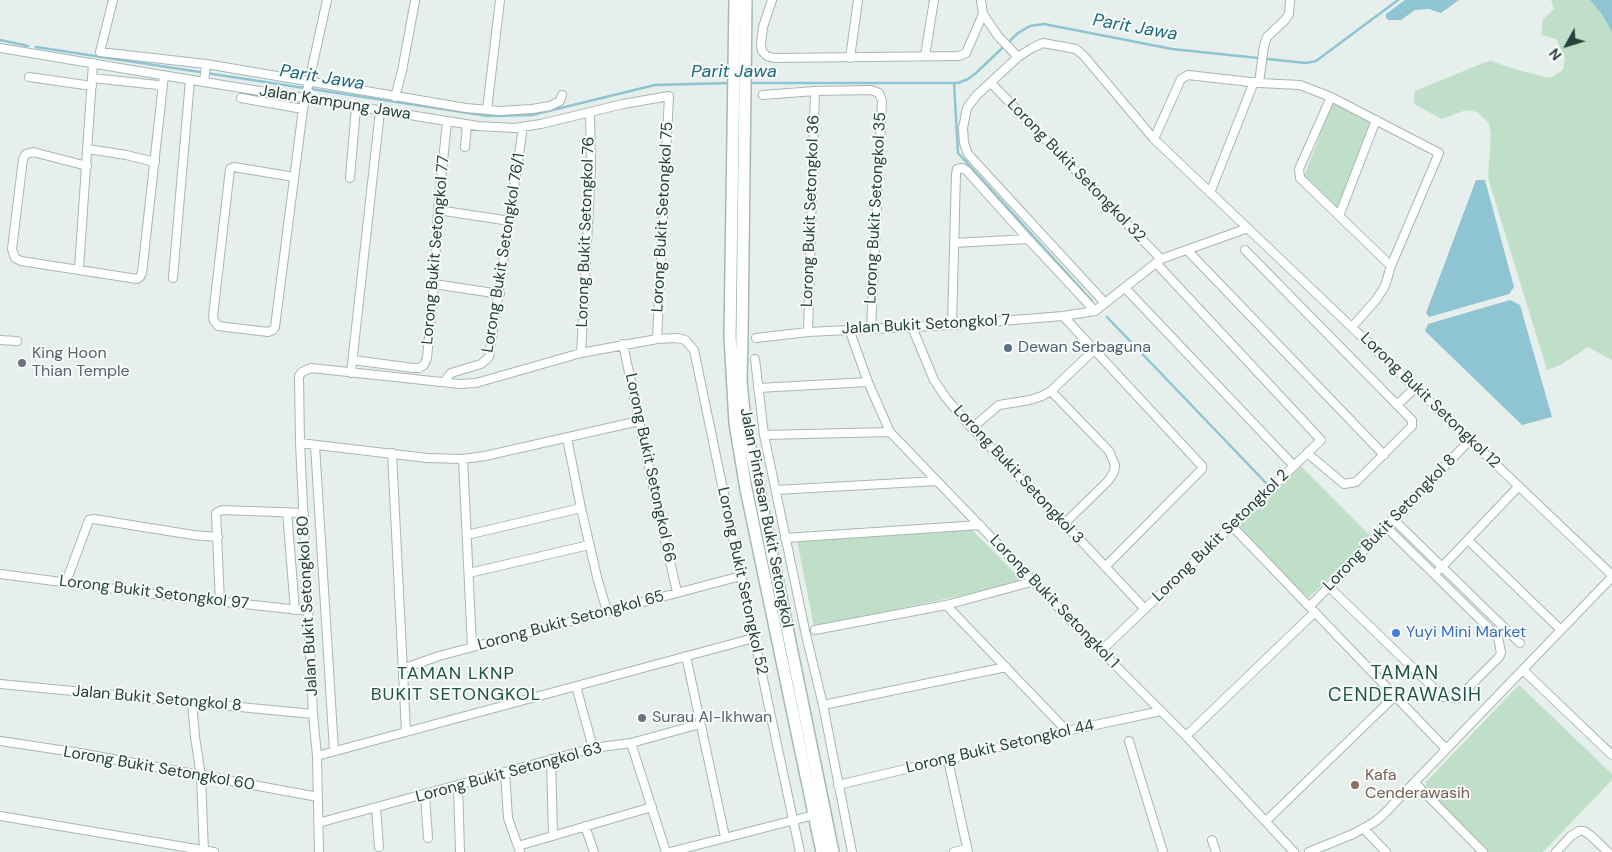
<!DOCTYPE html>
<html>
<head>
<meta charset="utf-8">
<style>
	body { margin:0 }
	#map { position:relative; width:1612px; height:852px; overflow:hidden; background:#e6efeb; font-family:"DM Sans",sans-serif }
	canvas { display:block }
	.north { position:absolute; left:1542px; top:20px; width:50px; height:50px; -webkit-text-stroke:4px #f7fbf9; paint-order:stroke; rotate:231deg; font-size:14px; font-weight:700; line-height:20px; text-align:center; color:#25413b }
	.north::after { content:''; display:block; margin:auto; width:18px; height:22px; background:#25413b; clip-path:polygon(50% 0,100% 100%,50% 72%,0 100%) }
</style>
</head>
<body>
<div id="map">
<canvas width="1612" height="852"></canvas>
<div class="north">N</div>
</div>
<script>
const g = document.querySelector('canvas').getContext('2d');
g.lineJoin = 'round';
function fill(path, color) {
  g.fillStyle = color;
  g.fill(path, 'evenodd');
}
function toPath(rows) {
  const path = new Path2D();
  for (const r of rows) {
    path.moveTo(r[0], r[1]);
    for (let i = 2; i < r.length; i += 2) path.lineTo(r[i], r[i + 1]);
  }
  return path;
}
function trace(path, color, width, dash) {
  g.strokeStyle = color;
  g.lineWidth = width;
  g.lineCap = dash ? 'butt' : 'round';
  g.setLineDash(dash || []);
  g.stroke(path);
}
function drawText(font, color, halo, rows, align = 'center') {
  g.font = font + ' "DM Sans",sans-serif';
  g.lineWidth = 4;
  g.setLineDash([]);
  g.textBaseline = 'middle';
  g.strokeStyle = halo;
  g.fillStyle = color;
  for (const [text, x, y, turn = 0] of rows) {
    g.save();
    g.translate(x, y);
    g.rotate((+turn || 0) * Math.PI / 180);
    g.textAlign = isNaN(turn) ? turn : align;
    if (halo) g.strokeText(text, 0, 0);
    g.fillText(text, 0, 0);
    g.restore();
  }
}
const green = toPath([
	[1551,0,1590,0,1601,13,1612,32,1612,360,1588,347,1562,364,1547,370,1488,178,1491,134,1489,123,1477,112,1466,110,1442,119,1414,104,1415,91,1483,63,1491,61,1518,70,1550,78,1563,70,1565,58,1556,39,1541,35,1543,19,1554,9],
	[1333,102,1375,123,1338,214,1303,179],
	[1299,464,1371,537,1305,601,1235,527],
	[969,527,1024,582,814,627,797,540],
	[1519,685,1612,774,1612,780,1543,852,1486,852,1427,792,1426,782]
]);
const water = toPath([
	[1405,0,1459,0,1441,13,1429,9,1415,10,1401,20,1388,20,1386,18,1386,14],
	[1590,0,1612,0,1612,32,1601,13],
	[1476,180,1485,180,1514,287,1509,294,1429,317,1426,313],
	[1510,300,1520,305,1552,417,1522,425,1425,331,1428,324]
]);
const stream = toPath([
	[0,40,28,46],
	[36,47,488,116,532,115,655,85,731,83],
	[749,83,958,83,968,79,976,73,1018,33,1030,26,1044,24,1172,49,1306,63,1316,61,1398,0],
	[954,83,958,153,1092,301],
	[1107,317,1266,483]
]);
const street = toPath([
	[113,0,100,52,206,64,466,108,500,111,532,109,550,106,560,101,562,95],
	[772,0,763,27,761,44,762,51,767,56,774,58,959,56,966,53,983,14],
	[981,0,983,14,998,36,1018,57],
	[0,48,204,82,478,126,514,128,541,124,623,104,669,96,657,339],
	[925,56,934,0],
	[850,58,858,0],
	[29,77,92,86],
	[92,78,158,85,162,88],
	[204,82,206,64],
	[991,83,1161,259],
	[1259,83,1264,46,1267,37,1285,20,1289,14,1290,0],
	[763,95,815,91,871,90,879,93,882,101,871,329],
	[395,97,402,71,415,1],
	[1331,97,1299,169,1300,178,1391,266],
	[241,98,303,109],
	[487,110,500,0],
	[1154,139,1181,79,1188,75,1259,83,1300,85,1331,97,1439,153,1391,266,1385,286,1376,300,1352,327],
	[465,147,467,125],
	[88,149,126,155,155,162],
	[87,166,33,152,26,154,23,159,12,249,15,258,21,261,137,279,140,277,142,273,164,75],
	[294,177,234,167,230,169,213,316,214,321,218,326,268,332,273,330,275,327,303,109,327,0],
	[350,178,356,107],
	[1210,193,1254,82],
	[438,210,510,221],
	[1339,216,1376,120],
	[954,243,1028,239],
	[1187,250,1384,455],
	[1245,250,1412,420,1412,426,1356,482,1344,484,1307,453],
	[79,269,93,63],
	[173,278,190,80],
	[434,284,500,294],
	[1125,288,1294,466],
	[1105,303,968,154,964,143,963,128,967,108,976,96,1018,57,1032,48,1043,43,1076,49,1084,56,1154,139,1612,575],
	[1063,316,1202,466,1202,469,1105,567],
	[952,325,956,174,957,169,962,168,967,171,1028,239,1095,311],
	[912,327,934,380,946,398,969,425,1084,544,1145,609],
	[849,329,868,382,890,432,1082,632,1186,736,1294,852],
	[808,332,815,91],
	[756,338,808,332,952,325,1063,316,1095,311,1161,259,1248,228],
	[0,340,17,341],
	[623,344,658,510,677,592],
	[581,353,591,169,590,112],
	[755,359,764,435,806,635,823,705,852,852],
	[353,360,413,368,419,368,424,365,427,358,434,284,438,210,447,122],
	[351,373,380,111],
	[444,382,451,373,481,364,489,357,523,127],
	[758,388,868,382],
	[1051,391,1109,451,1115,465,1114,472,1108,481,1064,524],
	[1397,405,1415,388],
	[972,428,999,405,1030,400,1042,396,1051,391,1095,349],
	[764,435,890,432],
	[567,438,581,508,597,577,607,611],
	[300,443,427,458,463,459,485,456,639,421],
	[315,445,334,751],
	[392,453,406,732],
	[463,459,472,647],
	[776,490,937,481],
	[287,512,295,610],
	[1393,519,1520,643],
	[1232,526,1446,749],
	[467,535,581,508],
	[785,538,980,525],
	[1468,540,1561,630],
	[1439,570,1519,486],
	[469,573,589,545],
	[0,574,161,595,309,611],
	[66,582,89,520,94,519,193,535,218,537],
	[1329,587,1443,697,1456,698,1461,695,1499,657,1501,653,1498,637,1386,527],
	[220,601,216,513,222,510,304,513],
	[946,605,1067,731],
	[1310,606,1470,440],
	[815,630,946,605,1035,581],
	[1101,651,1321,440,1156,263],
	[686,656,725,837],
	[402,669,439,656,741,576],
	[1523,670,1612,755],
	[0,684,313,714],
	[576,686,593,748],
	[192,702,195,737,201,776,204,852],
	[823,705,1006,667],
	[1186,736,1315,612],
	[0,741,80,753,318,797],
	[1129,741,1163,852],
	[631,743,666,852],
	[317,756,754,638],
	[551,759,553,836],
	[948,760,968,852],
	[505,772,508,818,520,852],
	[1415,783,1483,852],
	[838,785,1067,731,1161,711],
	[458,786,460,852],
	[425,795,428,838],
	[376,808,379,847],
	[0,816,214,852],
	[1266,821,1395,696],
	[318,823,593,748,631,743,700,724],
	[585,826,594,852],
	[1364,829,1386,852],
	[1212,840,1216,852],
	[518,846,652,807],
	[319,852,317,756,313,714,300,443,299,376,302,372,311,368,460,384,476,383,581,353,657,339,677,338,685,340,694,350,741,576,800,852],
	[670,852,814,815],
	[954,852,967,849],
	[1309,852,1353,834,1373,823,1382,816,1612,577],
	[1556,852,1571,836,1579,831,1584,831,1590,835,1608,852]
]);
const secondary = toPath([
	[735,0,730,337,735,423,746,489,822,852],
	[746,0,742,336,741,381,745,422,833,852]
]);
const markers = [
	[1008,348,5,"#5c6f8a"],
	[22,363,5,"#6b7280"],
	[1396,633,5,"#3f7fe0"],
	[642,718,5,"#6b7280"],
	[1355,785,5,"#8d6e63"]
];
const streetNames = [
	["Jalan Kampung Jawa",335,103,9],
	["Lorong Bukit Setongkol 32",1076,171,46],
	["Lorong Bukit Setongkol 35",876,208,-87],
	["Lorong Bukit Setongkol 36",811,211,-88],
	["Lorong Bukit Setongkol 75",663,217,-87],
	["Lorong Bukit Setongkol 76",586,232,-88],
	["Lorong Bukit Setongkol 77",436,250,-85],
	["Lorong Bukit Setongkol 76/1",504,253,-81],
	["Jalan Bukit Setongkol 7",926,325,-3],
	["Lorong Bukit Setongkol 12",1430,401,44],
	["Lorong Bukit Setongkol 66",650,468,78],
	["Lorong Bukit Setongkol 3",1018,475,47],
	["Jalan Pintasan Bukit Setongkol",766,518,79],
	["Lorong Bukit Setongkol 8",1390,523,-46],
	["Lorong Bukit Setongkol 2",1221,536,-44],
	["Lorong Bukit Setongkol 52",742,581,78],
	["Lorong Bukit Setongkol 97",154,593,7],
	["Lorong Bukit Setongkol 1",1054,602,46],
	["Jalan Bukit Setongkol 80",308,606,-93],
	["Lorong Bukit Setongkol 65",571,621,-15],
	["Jalan Bukit Setongkol 8",157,699,5],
	["Lorong Bukit Setongkol 44",1000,747,-13],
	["Lorong Bukit Setongkol 60",159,769,10],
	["Lorong Bukit Setongkol 63",509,773,-15]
];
const serviceNames = [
	["Dewan Serbaguna",1018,348]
];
const worshipNames = [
	["King Hoon",32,354],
	["Thian Temple",32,372],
	["Surau Al-Ikhwan",652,718]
];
const shopNames = [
	["Yuyi Mini Market",1406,633]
];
const educationNames = [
	["Kafa",1365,776],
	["Cenderawasih",1365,794]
];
const waterNames = [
	["Parit Jawa",1135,28,10],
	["Parit Jawa",734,72],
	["Parit Jawa",322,78,9]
];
const neighbourhoodNames = [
	["TAMAN LKNP",456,674],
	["BUKIT SETONGKOL",456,695]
];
const quarterNames = [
	["TAMAN",1405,674],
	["CENDERAWASIH",1405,696]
];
fill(green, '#c0dfc9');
fill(water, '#8fc5d2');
trace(stream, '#8fc5d2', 2.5);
trace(street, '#a8b7b3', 10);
trace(secondary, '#a4bab4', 14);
trace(street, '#fff', 8);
trace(secondary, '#fff', 11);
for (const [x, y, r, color] of markers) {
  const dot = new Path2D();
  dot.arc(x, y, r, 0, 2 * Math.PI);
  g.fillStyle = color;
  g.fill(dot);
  trace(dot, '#f7fbf9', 2);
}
drawText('16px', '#25413b', '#f7fbf9', streetNames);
drawText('16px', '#4e5e75', '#f7fbf9', serviceNames, 'left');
drawText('16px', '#5b616d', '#f7fbf9', worshipNames, 'left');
drawText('16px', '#366cbe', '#f7fbf9', shopNames, 'left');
drawText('16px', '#785e54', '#f7fbf9', educationNames, 'left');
drawText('italic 18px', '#1e697d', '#f7fbf9', waterNames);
g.letterSpacing = '1px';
drawText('18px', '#205349', '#f7fbf9', neighbourhoodNames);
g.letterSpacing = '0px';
g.letterSpacing = '1px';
drawText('19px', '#205349', '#f7fbf9', quarterNames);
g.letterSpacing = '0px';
</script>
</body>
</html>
